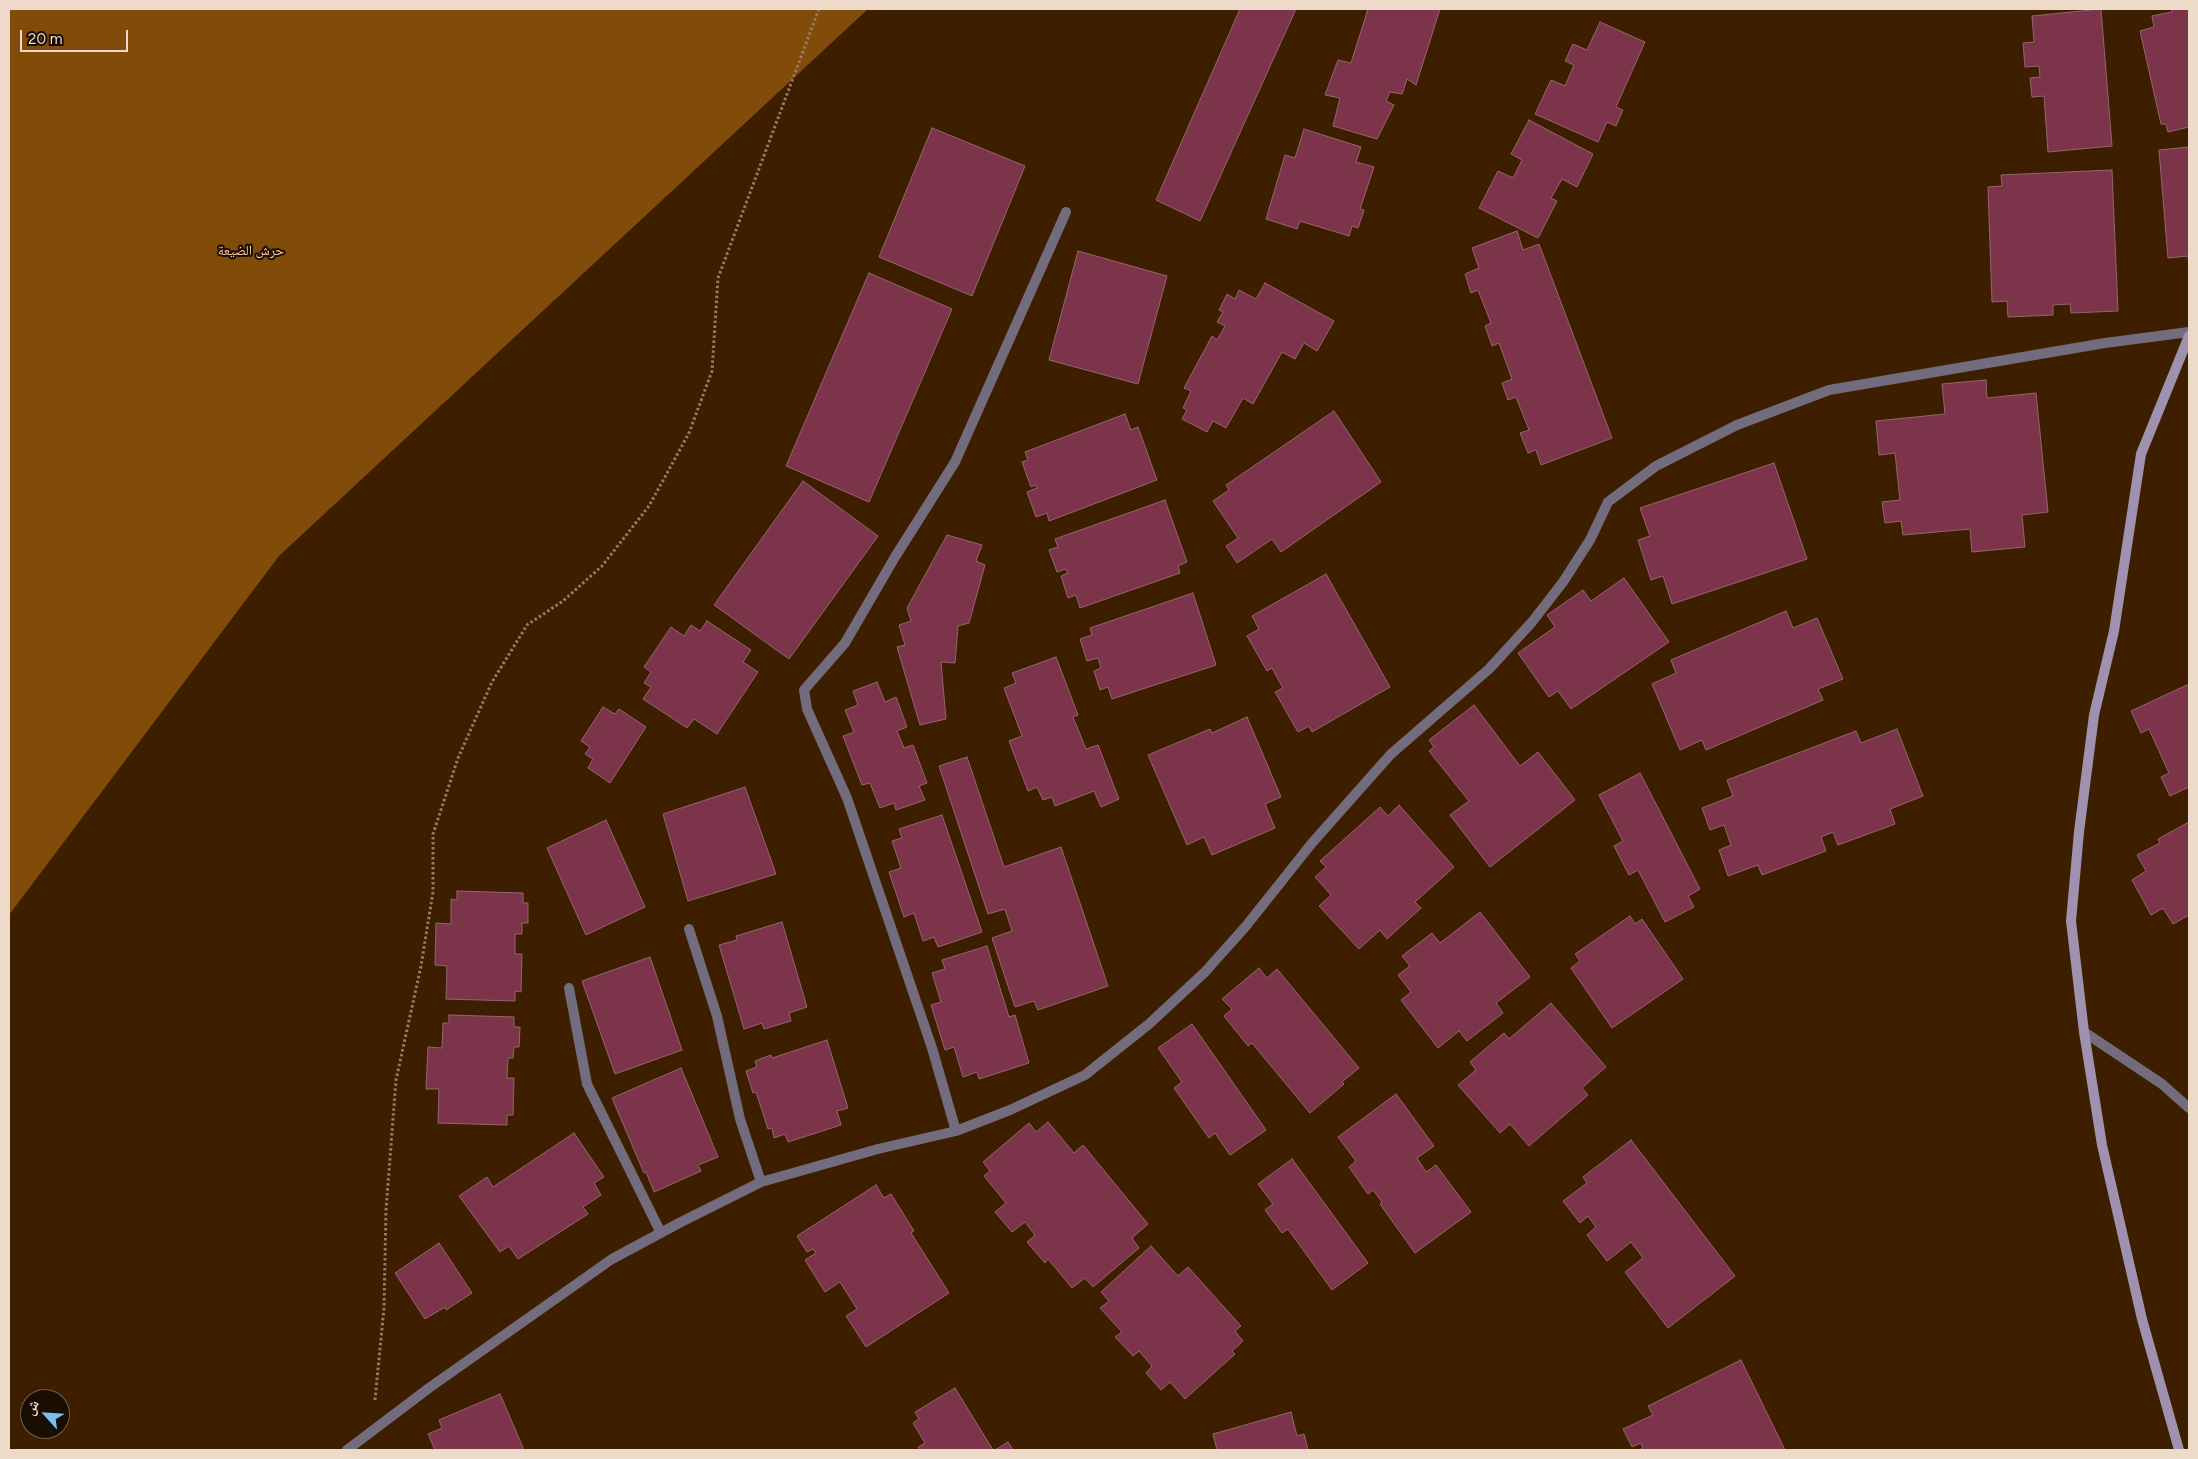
<!DOCTYPE html>
<html>
<head>
<meta charset="utf-8">
<style>
	body { margin:0 }
	#map { position:relative; width:2198px; height:1459px; overflow:hidden; background:#3d1f00; font-family:Figtree,"Noto Naskh Arabic",sans-serif }
	canvas { display:block }
	.frame { position:absolute; inset:0; border:10px solid #eedac8; pointer-events:none }
	.north { position:absolute; left:20px; top:1389px; width:50px; height:50px; box-sizing:border-box; background:#1a0d02; border:1px solid #6f5f51; border-radius:50%; rotate:296deg; font-size:14px; font-weight:700; line-height:20px; text-align:center; color:#eedac8 }
	.north::after { content:''; display:block; margin:auto; width:18px; height:22px; background:#77bff7; clip-path:polygon(50% 0,100% 100%,50% 72%,0 100%) }
	.scale { position:absolute; left:20px; top:30px; width:108px; height:22px; box-sizing:border-box; border:2px solid #eedac8; border-top:0; padding-left:6px; font-size:15px; line-height:18px; white-space:nowrap; color:#eedac8; -webkit-text-stroke:4px #1a0d02; paint-order:stroke }
</style>
</head>
<body>
<div id="map">
<canvas width="2198" height="1459"></canvas>
<div class="frame"></div>
<div class="north">ش</div>
<div class="scale">20 m</div>
</div>
<script>
const g = document.querySelector('canvas').getContext('2d');
g.lineJoin = 'round';
function fill(path, color) {
  g.fillStyle = color;
  g.fill(path, 'evenodd');
}
function toPath(rows) {
  const path = new Path2D();
  for (const r of rows) {
    path.moveTo(r[0], r[1]);
    for (let i = 2; i < r.length; i += 2) path.lineTo(r[i], r[i + 1]);
  }
  return path;
}
function trace(path, color, width, dash) {
  g.strokeStyle = color;
  g.lineWidth = width;
  g.lineCap = dash ? 'butt' : 'round';
  g.setLineDash(dash || []);
  g.stroke(path);
}
function drawText(font, color, halo, rows, align = 'center') {
  g.font = font + ' Figtree,"Noto Naskh Arabic",sans-serif';
  g.lineWidth = 4;
  g.setLineDash([]);
  g.textBaseline = 'middle';
  g.strokeStyle = halo;
  g.fillStyle = color;
  for (const [text, x, y, turn = 0] of rows) {
    g.save();
    g.translate(x, y);
    g.rotate((+turn || 0) * Math.PI / 180);
    g.textAlign = isNaN(turn) ? turn : align;
    if (halo) g.strokeText(text, 0, 0);
    g.fillText(text, 0, 0);
    g.restore();
  }
}
const forest = toPath([
	[9,9,868,9,279,556,9,915]
]);
const building = toPath([
	[1240,9,1296,9,1200,221,1156,200,1240,9],
	[1368,9,1440,9,1416,85,1407,79,1402,94,1390,92,1386,101,1394,105,1377,139,1333,126,1340,98,1325,95,1338,60,1351,63,1368,9],
	[2101,9,2112,146,2048,152,2044,96,2032,97,2030,78,2040,77,2039,66,2025,67,2023,43,2034,42,2032,16,2101,9],
	[2171,9,2189,9,2189,127,2168,132,2166,124,2161,124,2140,31,2154,27,2152,16,2172,12,2171,9],
	[1600,22,1645,42,1616,107,1623,110,1616,126,1607,122,1598,142,1535,114,1551,80,1565,86,1574,65,1565,61,1573,44,1587,50,1600,22],
	[1529,120,1593,154,1577,187,1562,179,1551,198,1557,201,1538,238,1479,208,1498,171,1513,178,1522,160,1511,154,1529,120],
	[932,128,1025,166,972,296,879,257,932,128],
	[1304,129,1361,147,1356,162,1374,167,1360,209,1364,210,1358,228,1352,226,1349,236,1300,221,1297,229,1266,219,1285,155,1295,158,1304,129],
	[2189,147,2189,269,2188,256,2168,258,2159,150,2189,147],
	[2112,170,2118,311,2071,313,2070,304,2053,305,2053,315,2008,317,2007,301,1992,302,1988,187,2002,186,2001,175,2112,170],
	[1517,231,1523,250,1539,244,1612,438,1541,465,1536,450,1528,453,1520,433,1529,430,1516,397,1508,400,1502,383,1512,379,1499,343,1492,346,1485,326,1491,323,1478,290,1471,293,1465,274,1479,268,1472,248,1517,231],
	[1078,251,1167,276,1138,384,1049,360,1078,251],
	[869,273,952,309,869,502,786,466,869,273],
	[1265,283,1334,321,1317,351,1304,343,1295,359,1282,352,1253,404,1243,398,1226,428,1213,421,1207,432,1182,419,1187,410,1183,408,1191,391,1184,388,1212,336,1217,340,1225,326,1217,322,1223,312,1219,310,1227,294,1235,299,1239,290,1256,299,1265,283],
	[1986,380,1987,398,2036,393,2048,512,2022,515,2025,547,1972,552,1970,529,1903,535,1901,521,1885,523,1882,502,1900,500,1895,453,1879,455,1876,421,1945,414,1942,384,1986,380],
	[1334,411,1381,482,1281,552,1272,539,1237,563,1226,546,1238,538,1213,501,1229,490,1226,485,1334,411],
	[1125,414,1131,430,1138,427,1157,480,1049,521,1047,513,1036,517,1027,492,1037,488,1036,485,1031,487,1022,462,1028,460,1025,452,1125,414],
	[1774,463,1807,559,1672,604,1663,576,1651,580,1638,540,1650,536,1640,508,1774,463],
	[803,481,878,536,789,659,714,605,803,481],
	[1165,500,1187,562,1178,566,1180,573,1080,608,1076,595,1068,598,1061,576,1068,573,1066,569,1057,572,1049,550,1058,547,1055,539,1165,500],
	[947,535,982,545,976,561,985,565,969,623,958,626,955,663,941,662,946,719,920,725,897,647,905,645,899,625,911,621,907,608,947,535],
	[1326,574,1390,687,1312,732,1309,726,1298,732,1275,692,1283,688,1272,668,1267,671,1247,636,1259,629,1252,616,1326,574],
	[1624,578,1669,642,1571,709,1558,691,1549,697,1518,653,1555,627,1547,615,1583,590,1591,601,1624,578],
	[1193,593,1216,665,1112,699,1108,687,1100,690,1094,671,1101,668,1098,658,1087,661,1080,639,1092,635,1090,628,1193,593],
	[1786,611,1793,628,1817,618,1843,679,1818,689,1823,700,1706,750,1702,740,1680,750,1652,684,1676,673,1671,660,1786,611],
	[707,621,751,650,743,662,758,672,717,734,694,719,687,728,643,699,651,687,644,683,651,672,644,667,671,627,684,636,691,625,700,631,707,621],
	[1056,657,1078,715,1073,717,1086,749,1098,745,1119,799,1101,807,1094,791,1055,806,1052,797,1043,800,1037,787,1028,791,1009,741,1022,736,1004,688,1016,683,1012,673,1056,657],
	[877,682,885,702,896,697,907,727,897,731,904,748,913,745,927,783,919,786,925,800,896,810,894,803,880,808,870,783,862,785,843,736,854,732,845,710,858,705,853,691,877,682],
	[2189,684,2189,787,2170,796,2161,777,2169,773,2149,729,2141,733,2131,711,2189,684],
	[1474,705,1520,766,1538,752,1575,800,1490,867,1450,815,1469,801,1429,751,1434,747,1429,740,1474,705],
	[603,707,615,714,619,709,646,727,610,783,588,768,593,759,585,754,590,747,581,741,603,707],
	[1247,717,1281,797,1265,804,1275,828,1212,855,1204,837,1187,845,1148,755,1210,729,1212,733,1247,717],
	[1897,729,1923,796,1890,809,1895,824,1838,845,1833,832,1821,837,1826,851,1762,875,1758,865,1728,876,1719,850,1731,845,1724,825,1710,830,1702,808,1733,796,1727,780,1856,731,1861,743,1897,729],
	[967,757,1004,867,1061,847,1108,986,1038,1010,1034,1001,1015,1007,992,938,1012,931,1005,909,988,914,939,766,967,757],
	[1640,773,1700,889,1688,896,1694,907,1665,922,1638,870,1629,875,1614,846,1623,841,1599,795,1640,773],
	[745,787,776,874,688,901,663,814,745,787],
	[1399,805,1454,867,1415,902,1421,908,1387,939,1380,930,1359,949,1319,906,1331,895,1315,877,1326,867,1320,861,1380,807,1388,816,1399,805],
	[942,815,982,932,938,947,934,937,923,941,914,913,904,917,889,872,901,868,892,841,902,838,899,829,942,815],
	[606,820,645,907,586,935,547,848,606,820],
	[2189,822,2189,915,2173,924,2163,908,2151,915,2132,880,2146,871,2137,855,2160,843,2158,839,2189,822],
	[457,891,523,893,523,903,528,903,528,923,522,923,522,934,515,934,515,954,522,954,521,992,515,991,515,1001,446,999,447,966,435,965,436,923,451,924,451,899,457,900,457,891],
	[1480,912,1530,977,1496,1003,1503,1013,1467,1041,1459,1031,1438,1048,1401,1000,1411,992,1398,975,1410,966,1402,956,1432,933,1440,943,1480,912],
	[1630,916,1635,924,1642,919,1683,979,1612,1028,1571,968,1580,961,1575,954,1630,916],
	[782,922,807,1007,789,1013,791,1021,764,1029,762,1023,744,1029,719,945,737,940,736,936,782,922],
	[987,946,1009,1017,1015,1015,1029,1063,979,1079,977,1072,963,1077,954,1047,945,1050,931,1005,941,1002,932,973,945,969,942,960,987,946],
	[650,957,682,1050,615,1074,582,981,650,957],
	[1259,968,1267,978,1277,969,1359,1068,1342,1082,1344,1084,1310,1113,1252,1043,1248,1046,1224,1016,1232,1009,1222,999,1259,968],
	[1551,1003,1606,1067,1582,1088,1588,1095,1529,1146,1510,1124,1500,1133,1458,1085,1476,1070,1470,1062,1504,1033,1509,1039,1551,1003],
	[449,1015,514,1017,514,1027,520,1027,519,1047,514,1047,513,1058,508,1058,507,1078,514,1078,513,1115,507,1115,507,1125,438,1123,439,1089,426,1089,428,1047,442,1048,443,1023,449,1023,449,1015],
	[1192,1024,1266,1130,1230,1155,1215,1133,1209,1138,1174,1088,1182,1082,1158,1048,1192,1024],
	[827,1040,848,1108,837,1111,841,1125,788,1142,785,1134,774,1138,772,1128,768,1129,756,1092,753,1093,746,1071,757,1067,755,1061,771,1055,772,1058,827,1040],
	[681,1068,718,1157,698,1165,701,1171,654,1192,646,1172,644,1173,612,1098,681,1068],
	[1396,1094,1434,1146,1417,1158,1426,1172,1436,1165,1471,1212,1415,1253,1380,1204,1382,1202,1373,1190,1368,1194,1349,1167,1356,1161,1338,1137,1396,1094],
	[1048,1122,1074,1153,1083,1145,1148,1224,1132,1238,1139,1248,1093,1287,1085,1278,1072,1288,1048,1259,1045,1263,1027,1242,1035,1235,1025,1222,1012,1232,995,1212,1006,1203,984,1176,990,1171,983,1162,1029,1123,1036,1132,1048,1122],
	[574,1133,604,1177,594,1183,601,1195,583,1207,588,1214,518,1259,509,1246,500,1252,459,1196,487,1177,493,1187,574,1133],
	[1631,1140,1735,1276,1668,1328,1625,1272,1643,1258,1631,1242,1607,1261,1587,1235,1596,1227,1588,1216,1580,1223,1563,1201,1587,1183,1583,1177,1631,1140],
	[1292,1159,1368,1263,1332,1290,1288,1229,1282,1233,1265,1210,1273,1204,1258,1184,1292,1159],
	[876,1185,884,1198,891,1194,914,1231,911,1233,949,1293,866,1347,846,1316,857,1309,840,1282,825,1292,805,1260,816,1253,813,1249,807,1252,797,1236,876,1185],
	[439,1243,472,1293,446,1310,445,1307,425,1319,395,1273,439,1243],
	[1151,1246,1178,1276,1188,1267,1241,1326,1235,1331,1243,1341,1232,1351,1235,1354,1185,1399,1170,1382,1161,1390,1146,1373,1152,1366,1139,1351,1133,1356,1115,1337,1122,1332,1100,1308,1109,1301,1101,1292,1151,1246],
	[1741,1360,1785,1450,1639,1450,1643,1448,1641,1443,1632,1447,1623,1429,1653,1415,1648,1406,1741,1360],
	[955,1388,993,1450,920,1450,918,1447,925,1443,913,1423,919,1419,915,1412,955,1388],
	[500,1394,524,1450,435,1450,428,1434,442,1428,439,1420,500,1394],
	[1291,1412,1297,1436,1304,1434,1308,1450,1217,1450,1213,1434,1291,1412],
	[1008,1442,1013,1450,995,1450,1008,1442]
]);
const path = toPath([
	[375,1400,384,1308,386,1210,396,1080,421,966,433,892,433,834,458,758,492,682,527,625,563,601,602,566,649,506,689,433,712,371,718,278,819,9]
]);
const street = toPath([
	[689,929,717,1016,740,1119,761,1182],
	[569,988,587,1084,661,1233],
	[2084,1032,2162,1084,2189,1108],
	[956,1131,932,1048,847,798,807,709,804,690,845,643,895,557,955,462,1066,212],
	[347,1450,429,1388,612,1259,681,1222,761,1182,878,1149,956,1131,1010,1110,1085,1075,1149,1024,1205,972,1246,926,1312,843,1391,754,1489,669,1532,622,1563,582,1590,540,1608,502,1656,466,1737,425,1829,390,2105,343,2189,332]
]);
const secondary = toPath([
	[2179,1450,2142,1319,2102,1145,2084,1032,2071,921,2079,832,2094,715,2114,631,2141,454,2189,336]
]);
const parkNames = [
	["حرش الضيعة",251,251]
];
fill(forest, '#814b09');
fill(building, '#7c344a');
trace(building, '#956471', 1);
trace(path, '#957c64', 3, [2.5, 2.5]);
trace(street, '#736c7e', 10);
trace(secondary, '#9e92b0', 10);
drawText('14px', '#ffcda2', '#1a0d02', parkNames);
</script>
</body>
</html>
